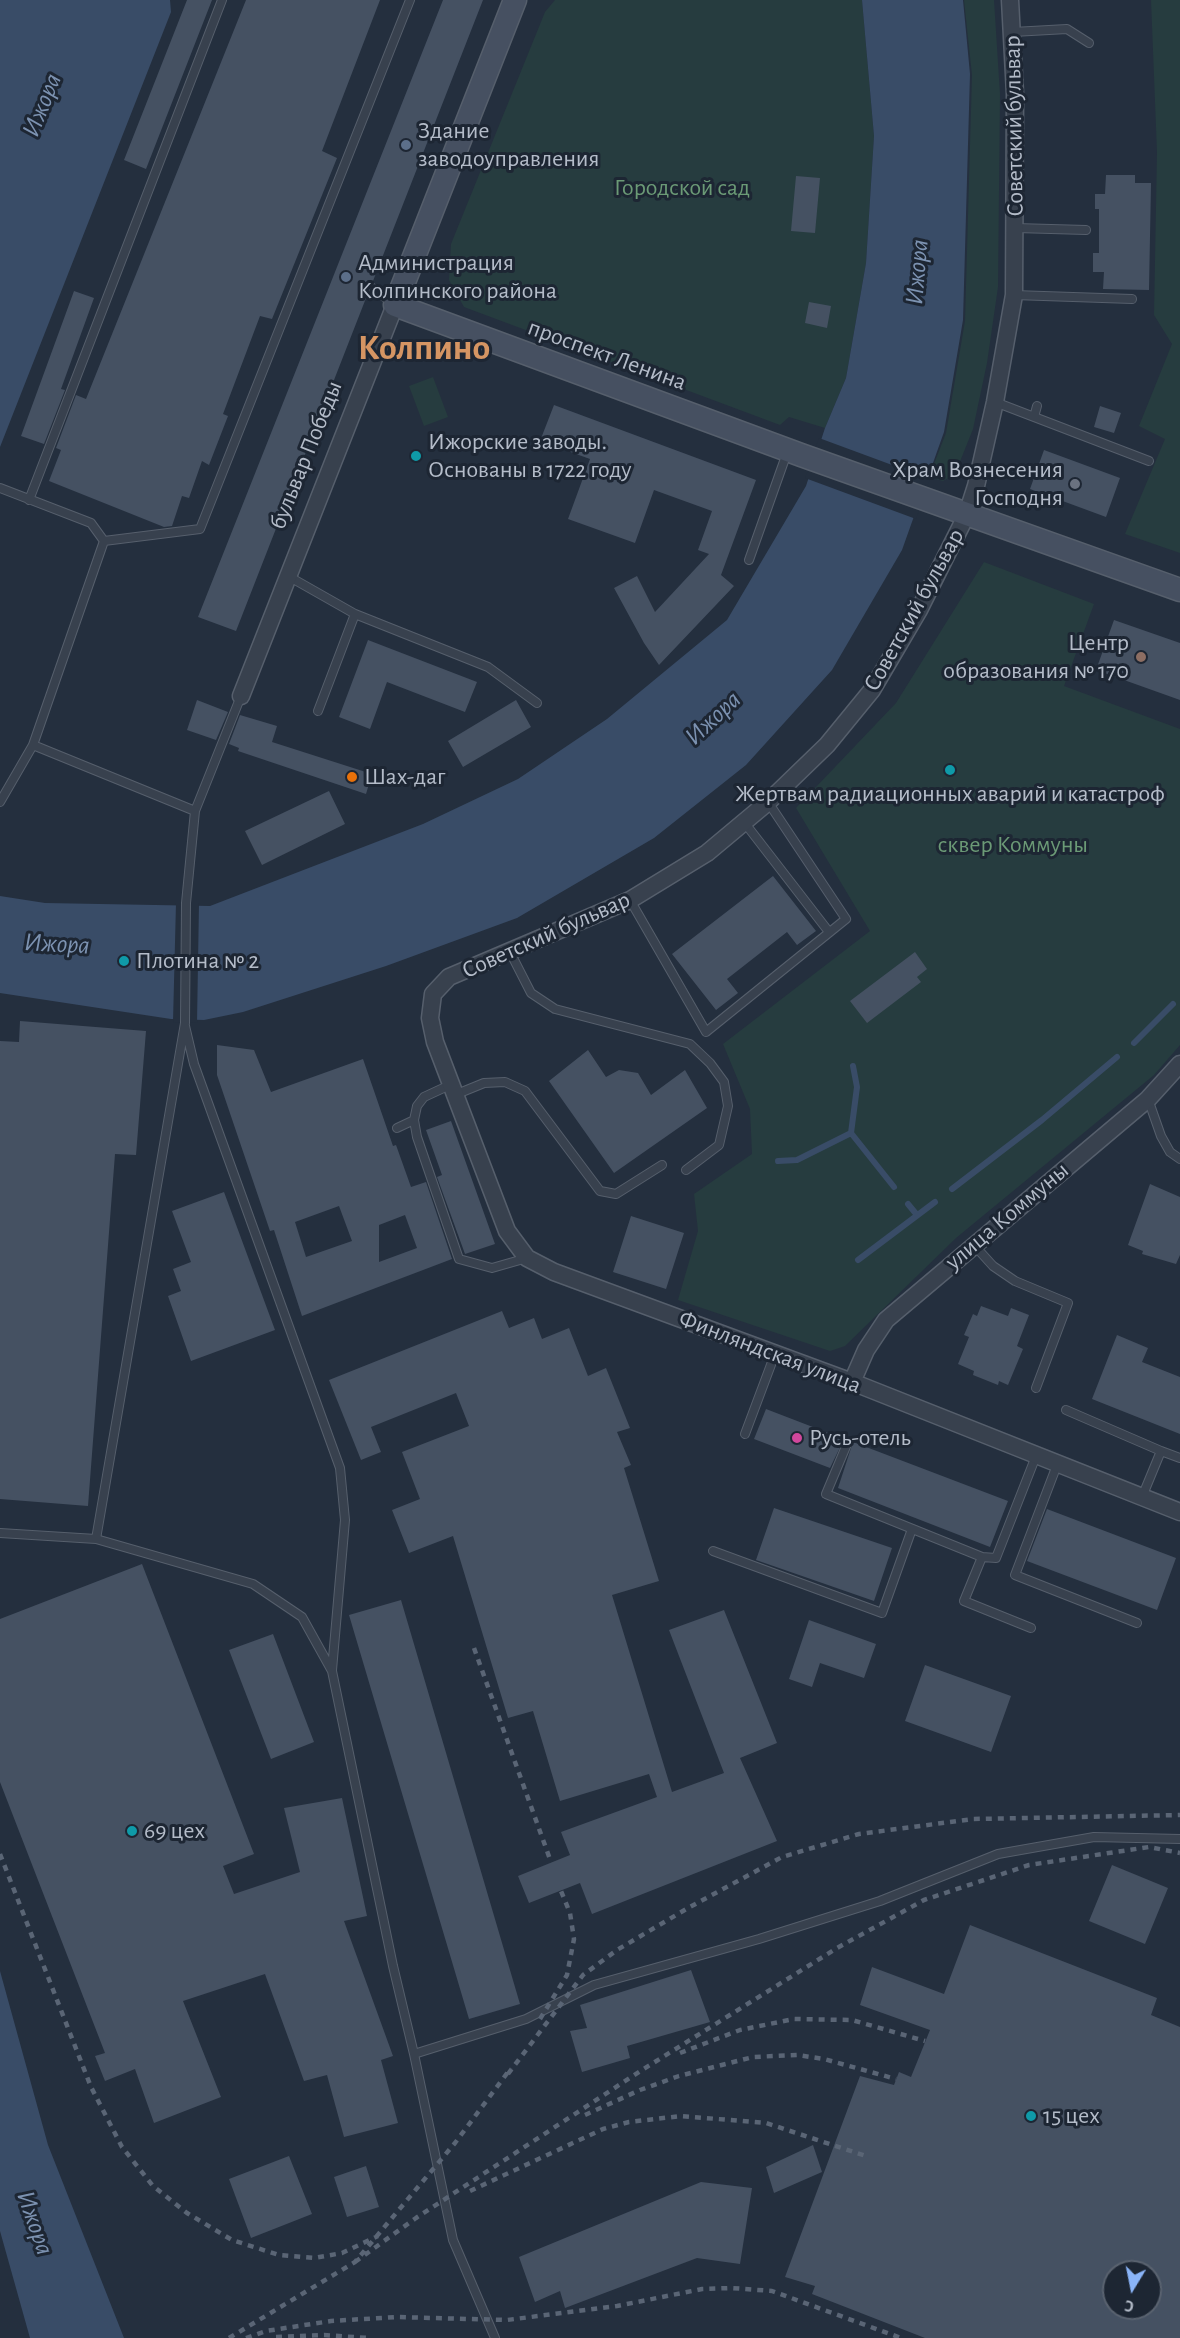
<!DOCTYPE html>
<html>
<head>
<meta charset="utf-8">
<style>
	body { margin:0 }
	#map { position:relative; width:1180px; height:2338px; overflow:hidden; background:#242f3e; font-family:"Alegreya Sans",sans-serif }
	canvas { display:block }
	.north { position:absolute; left:1102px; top:2260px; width:60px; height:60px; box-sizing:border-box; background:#1d2633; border:2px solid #59626f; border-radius:50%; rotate:190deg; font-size:16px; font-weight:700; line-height:24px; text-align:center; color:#b4bcc9 }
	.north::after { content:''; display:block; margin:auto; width:21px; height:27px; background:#8ab4f8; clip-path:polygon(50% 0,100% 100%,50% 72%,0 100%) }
</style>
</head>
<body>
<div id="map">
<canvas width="1180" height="2338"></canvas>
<div class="north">С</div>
</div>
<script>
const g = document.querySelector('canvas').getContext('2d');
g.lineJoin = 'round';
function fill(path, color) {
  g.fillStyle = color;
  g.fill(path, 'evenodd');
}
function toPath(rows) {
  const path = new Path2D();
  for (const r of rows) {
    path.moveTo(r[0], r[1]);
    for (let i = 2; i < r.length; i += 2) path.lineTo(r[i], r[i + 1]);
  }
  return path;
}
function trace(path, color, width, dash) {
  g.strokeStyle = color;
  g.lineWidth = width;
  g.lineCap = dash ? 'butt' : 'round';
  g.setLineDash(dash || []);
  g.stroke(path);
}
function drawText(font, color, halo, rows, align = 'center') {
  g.font = font + ' "Alegreya Sans",sans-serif';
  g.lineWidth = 6;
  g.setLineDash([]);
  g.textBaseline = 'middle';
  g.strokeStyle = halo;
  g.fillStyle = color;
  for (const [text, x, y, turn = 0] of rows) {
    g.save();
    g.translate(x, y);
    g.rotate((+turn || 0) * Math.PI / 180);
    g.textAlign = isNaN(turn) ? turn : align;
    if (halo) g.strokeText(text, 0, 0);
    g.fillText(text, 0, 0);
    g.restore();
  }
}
const green = toPath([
	[555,0,862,0,874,136,866,263,846,378,825,428,789,417,780,425,464,307,449,280,451,244,545,12],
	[964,0,994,0,1000,94,998,287,987,363,973,429,955,474,943,481,929,477,946,433,965,321,972,75],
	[1151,0,1180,0,1180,553,1125,534,1165,439,1139,426,1172,344,1154,315,1157,152],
	[433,377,448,417,424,426,409,386],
	[984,562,1094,604,1064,686,1180,729,1180,1045,1154,1075,956,1238,845,1346,830,1351,678,1300,698,1231,694,1194,752,1154,750,1109,723,1044,870,931,796,808,896,703]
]);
const water = toPath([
	[0,0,170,0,171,12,0,447],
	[862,0,963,0,970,74,963,320,944,432,902,550,832,670,746,765,654,838,517,918,386,966,243,1012,204,1020,171,1019,0,993,0,896,45,903,210,906,423,824,518,779,607,719,727,620,806,486,825,428,846,378,866,263,874,136],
	[0,1971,48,2145,124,2338,30,2338,0,2231]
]);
const pier = toPath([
	[819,438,930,479,916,519,805,478],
	[176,903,199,903,197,1023,173,1022]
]);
const stream = toPath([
	[1134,1043,1173,1004],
	[853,1066,857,1087,851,1133,894,1187],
	[778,1161,797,1160,851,1133],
	[952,1189,1042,1120,1117,1057],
	[908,1204,917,1215],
	[858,1260,935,1202]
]);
const building = toPath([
	[187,0,212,0,146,169,124,160],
	[246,0,380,0,322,151,337,158,272,319,260,316,223,414,228,416,209,465,202,461,189,498,182,496,172,526,164,527,49,481,61,450,56,448,76,395,86,399],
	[443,0,483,0,373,281,368,281,365,286,368,293,236,631,198,617],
	[1106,175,1135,175,1135,183,1151,183,1149,290,1103,289,1104,272,1093,272,1093,253,1099,253,1099,209,1095,209,1095,194,1105,194],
	[796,176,820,178,815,233,791,231],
	[74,291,94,298,61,389,65,390,44,444,21,436],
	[809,302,831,306,827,328,805,323],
	[554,405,756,480,721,575,734,586,659,665,644,643,614,588,637,576,655,612,709,554,698,550,712,511,654,490,635,543,568,519,590,459,540,441],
	[1100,406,1121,413,1114,433,1094,427],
	[1044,450,1120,478,1106,517,1030,489],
	[1114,620,1180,643,1180,700,1096,670],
	[368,640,477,682,465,712,387,682,370,729,339,717],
	[197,700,228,712,216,740,187,730],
	[516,700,531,727,463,767,448,741],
	[240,715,277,726,272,742,372,774,366,794,238,751,239,748,229,744],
	[329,791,345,824,262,865,245,831],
	[773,876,816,931,797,945,787,932,727,979,738,993,716,1010,672,954],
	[915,952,927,969,917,977,921,982,867,1023,850,1001],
	[20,1021,146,1031,136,1155,115,1154,88,1506,0,1499,0,1041,19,1042],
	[217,1045,254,1050,271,1092,363,1059,393,1146,396,1145,411,1187,426,1182,452,1259,302,1316,274,1230,270,1231,217,1075],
	[339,1206,352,1241,306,1257,295,1222],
	[405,1215,417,1248,379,1262,379,1225],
	[588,1050,606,1077,619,1070,638,1073,651,1095,685,1070,707,1108,614,1173,549,1081],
	[451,1121,495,1244,465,1254,437,1177,442,1175,426,1130],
	[1150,1184,1180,1197,1180,1255,1176,1264,1142,1254,1143,1251,1128,1245],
	[224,1192,275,1330,191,1361,168,1296,181,1291,173,1269,191,1262,172,1211],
	[631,1216,684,1233,666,1289,613,1272],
	[981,1306,1008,1316,1011,1308,1029,1315,1017,1346,1023,1349,1008,1385,999,1381,998,1385,973,1375,974,1371,958,1364,969,1337,964,1335,973,1314,977,1316],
	[502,1311,509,1328,534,1318,542,1339,569,1328,588,1376,606,1368,630,1428,617,1432,631,1465,624,1468,659,1581,612,1595,672,1792,724,1773,669,1630,724,1610,777,1743,740,1758,777,1841,592,1914,580,1883,529,1903,518,1876,570,1855,561,1832,657,1797,649,1774,560,1801,533,1711,508,1718,453,1536,409,1553,392,1510,420,1499,402,1452,469,1426,456,1393,371,1427,381,1452,361,1460,329,1380],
	[1117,1335,1148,1348,1142,1362,1180,1377,1180,1434,1092,1399],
	[766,1409,844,1439,830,1468,754,1439],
	[853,1442,1008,1501,990,1547,838,1488],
	[774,1508,892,1548,874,1601,756,1560],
	[1047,1509,1176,1558,1157,1610,1027,1561],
	[142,1564,254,1854,223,1866,234,1894,300,1872,284,1808,342,1798,367,1916,344,1921,393,2056,381,2060,398,2123,344,2137,327,2075,304,2081,265,1974,183,2001,221,2097,154,2123,135,2069,105,2081,95,2056,105,2053,0,1782,0,1619],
	[401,1600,520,2004,469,2019,349,1615],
	[809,1620,876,1644,864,1678,820,1663,812,1687,789,1679],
	[273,1634,314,1742,271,1759,229,1650],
	[925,1665,1011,1696,991,1752,905,1721],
	[1112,1865,1168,1888,1145,1944,1089,1921],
	[970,1925,1157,1998,1151,2015,1180,2027,1180,2338,925,2338,812,2294,815,2286,785,2277,860,2076,894,2085,899,2072,911,2077,930,2030,860,2005,872,1967,944,1994],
	[1114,2272,1150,2272,1150,2308,1114,2308],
	[691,1970,710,2022,627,2046,630,2058,582,2072,570,2031,587,2028,580,2005],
	[813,2145,822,2172,774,2193,766,2167],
	[289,2156,312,2214,251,2238,229,2179],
	[366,2166,379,2207,347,2217,334,2177],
	[701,2182,752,2188,740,2264,697,2258,565,2308,560,2291,535,2302,519,2257]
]);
const lane = toPath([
	[1013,32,1067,29,1089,43],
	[1016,228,1086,230],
	[371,287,394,304],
	[1014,295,1132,299],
	[995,402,1149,461],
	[1034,417,1037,406],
	[0,488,91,523,104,541,33,745,195,811,241,696],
	[29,500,222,0],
	[104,541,200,529,410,0],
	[749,560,788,450],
	[288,576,355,614,488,667,537,703],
	[318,711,355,614],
	[0,802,33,745],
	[744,822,829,932],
	[630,900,706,1032,846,919,768,802],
	[510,952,531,993,555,1009,690,1044,710,1063,724,1082,728,1106,719,1145,686,1170],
	[185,1026,194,1064,340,1468,345,1520,332,1670],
	[452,1084,424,1097,417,1106,414,1120,417,1137,459,1259,492,1268,527,1258],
	[457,1094,484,1083,505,1082,525,1091,600,1191,616,1194,662,1165],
	[1148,1099,1161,1136,1170,1152,1180,1159],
	[397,1128,414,1120],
	[974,1245,993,1266,1015,1281,1068,1303,1036,1388],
	[1066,1410,1161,1451],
	[745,1434,775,1354],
	[847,1444,826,1494,982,1557,964,1601,1031,1628],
	[1057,1465,1015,1575,1137,1623],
	[1142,1497,1161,1451,1180,1458],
	[0,1533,96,1539,185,1023,186,903,195,811],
	[96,1539,253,1584,302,1617,332,1671,393,1966,414,2054,526,2019,594,1985,759,1939,880,1901,998,1854,1094,1837,1180,1839],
	[713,1551,882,1613,912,1529],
	[982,1557,996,1558,1036,1456],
	[414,2054,453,2240,495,2338]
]);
const street = toPath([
	[1010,0,1015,94,1014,295,995,402,976,486,967,514,919,610,872,690,827,745,768,802,707,853,630,900,449,977,433,994,430,1018,435,1042,507,1231,527,1258,554,1272,852,1382,1180,1512],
	[241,696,395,305],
	[852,1382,866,1350,886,1320,1148,1099,1180,1064]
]);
const secondary = toPath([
	[515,0,395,305,801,455,1180,590]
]);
const rail = toPath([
	[474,1648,551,1862],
	[0,1854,91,2087,122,2147,153,2186,187,2213,232,2240,279,2255,314,2258,342,2253,378,2236],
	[540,2019,567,1975,574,1939,570,1913,561,1891],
	[680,2053,740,2030,794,2019,852,2020,925,2041],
	[508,2074,583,1975,617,1950,688,1908,782,1857,859,1834,973,1819,1180,1815],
	[585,2115,640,2090,679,2076,753,2057,797,2055,824,2059,896,2079],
	[470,2191,603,2129,629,2122,681,2116,766,2123,866,2156],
	[355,2262,416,2218,642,2070,837,1948,924,1900,1029,1865,1149,1847,1180,1853],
	[276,2337,324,2335,368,2338],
	[229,2338,355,2262,455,2143,511,2068],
	[246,2338,266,2331,331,2321,397,2317,507,2320,617,2306,702,2289,731,2288,772,2291,901,2338]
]);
const markers = [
	[406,145,6,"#5c6f8a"],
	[346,277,6,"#5c6f8a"],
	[416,456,6,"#0f9aa8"],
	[1075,484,6,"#6b7280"],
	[1141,657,6,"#8d6e63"],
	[950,770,6,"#0f9aa8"],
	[352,777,6,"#e8710a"],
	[124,961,6,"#0f9aa8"],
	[797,1438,6,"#d1479c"],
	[132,1831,6,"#0f9aa8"],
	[1031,2116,6,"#0f9aa8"]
];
const streetNames = [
	["Советский бульвар",1014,126,-91],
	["проспект Ленина",607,355,20],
	["бульвар Победы",306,455,-68],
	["Советский бульвар",914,610,-61],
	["Советский бульвар",546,935,-24],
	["улица Коммуны",1007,1216,-40],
	["Финляндская улица",770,1352,21]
];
const poiNames = [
	["Здание",418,131],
	["заводоуправления",418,159],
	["Администрация",358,263],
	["Колпинского района",358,291],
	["Ижорские заводы.",428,442],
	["Основаны в 1722 году",428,470],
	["Храм Вознесения",1063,470,"right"],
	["Господня",1063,498,"right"],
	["Центр",1129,643,"right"],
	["образования № 170",1129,671,"right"],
	["Шах-даг",364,777],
	["Жертвам радиационных аварий и катастроф",950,794,"center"],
	["Плотина № 2",136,961],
	["Русь-отель",809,1438],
	["69 цех",144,1831],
	["15 цех",1043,2116]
];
const parkNames = [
	["Городской сад",682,188],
	["сквер Коммуны",1013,845]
];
const waterNames = [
	["Ижора",42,105,-68],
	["Ижора",917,272,-85],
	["Ижора",713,718,-43],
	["Ижора",57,944,3],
	["Ижора",35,2223,71]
];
const townNames = [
	["Колпино",424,348]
];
fill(green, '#263c3f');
fill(water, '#394c67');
fill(pier, '#242f3e');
trace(stream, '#394c67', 6);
fill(building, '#455162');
trace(lane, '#565f6c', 10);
trace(street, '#565f6c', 19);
trace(secondary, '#565f6c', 25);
trace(lane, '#38414e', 8);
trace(street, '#38414e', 16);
trace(secondary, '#465061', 22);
trace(rail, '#5a6575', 4.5, [6, 6]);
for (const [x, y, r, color] of markers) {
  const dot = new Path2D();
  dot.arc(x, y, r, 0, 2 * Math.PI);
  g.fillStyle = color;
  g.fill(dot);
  trace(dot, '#1d2633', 2);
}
drawText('24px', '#b4bcc9', '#1d2633', streetNames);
drawText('24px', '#b4bcc9', '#1d2633', poiNames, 'left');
drawText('24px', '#6b9a76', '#1d2633', parkNames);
drawText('italic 26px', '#7c92b1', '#1d2633', waterNames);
drawText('bold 36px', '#d59563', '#1d2633', townNames);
</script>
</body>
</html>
